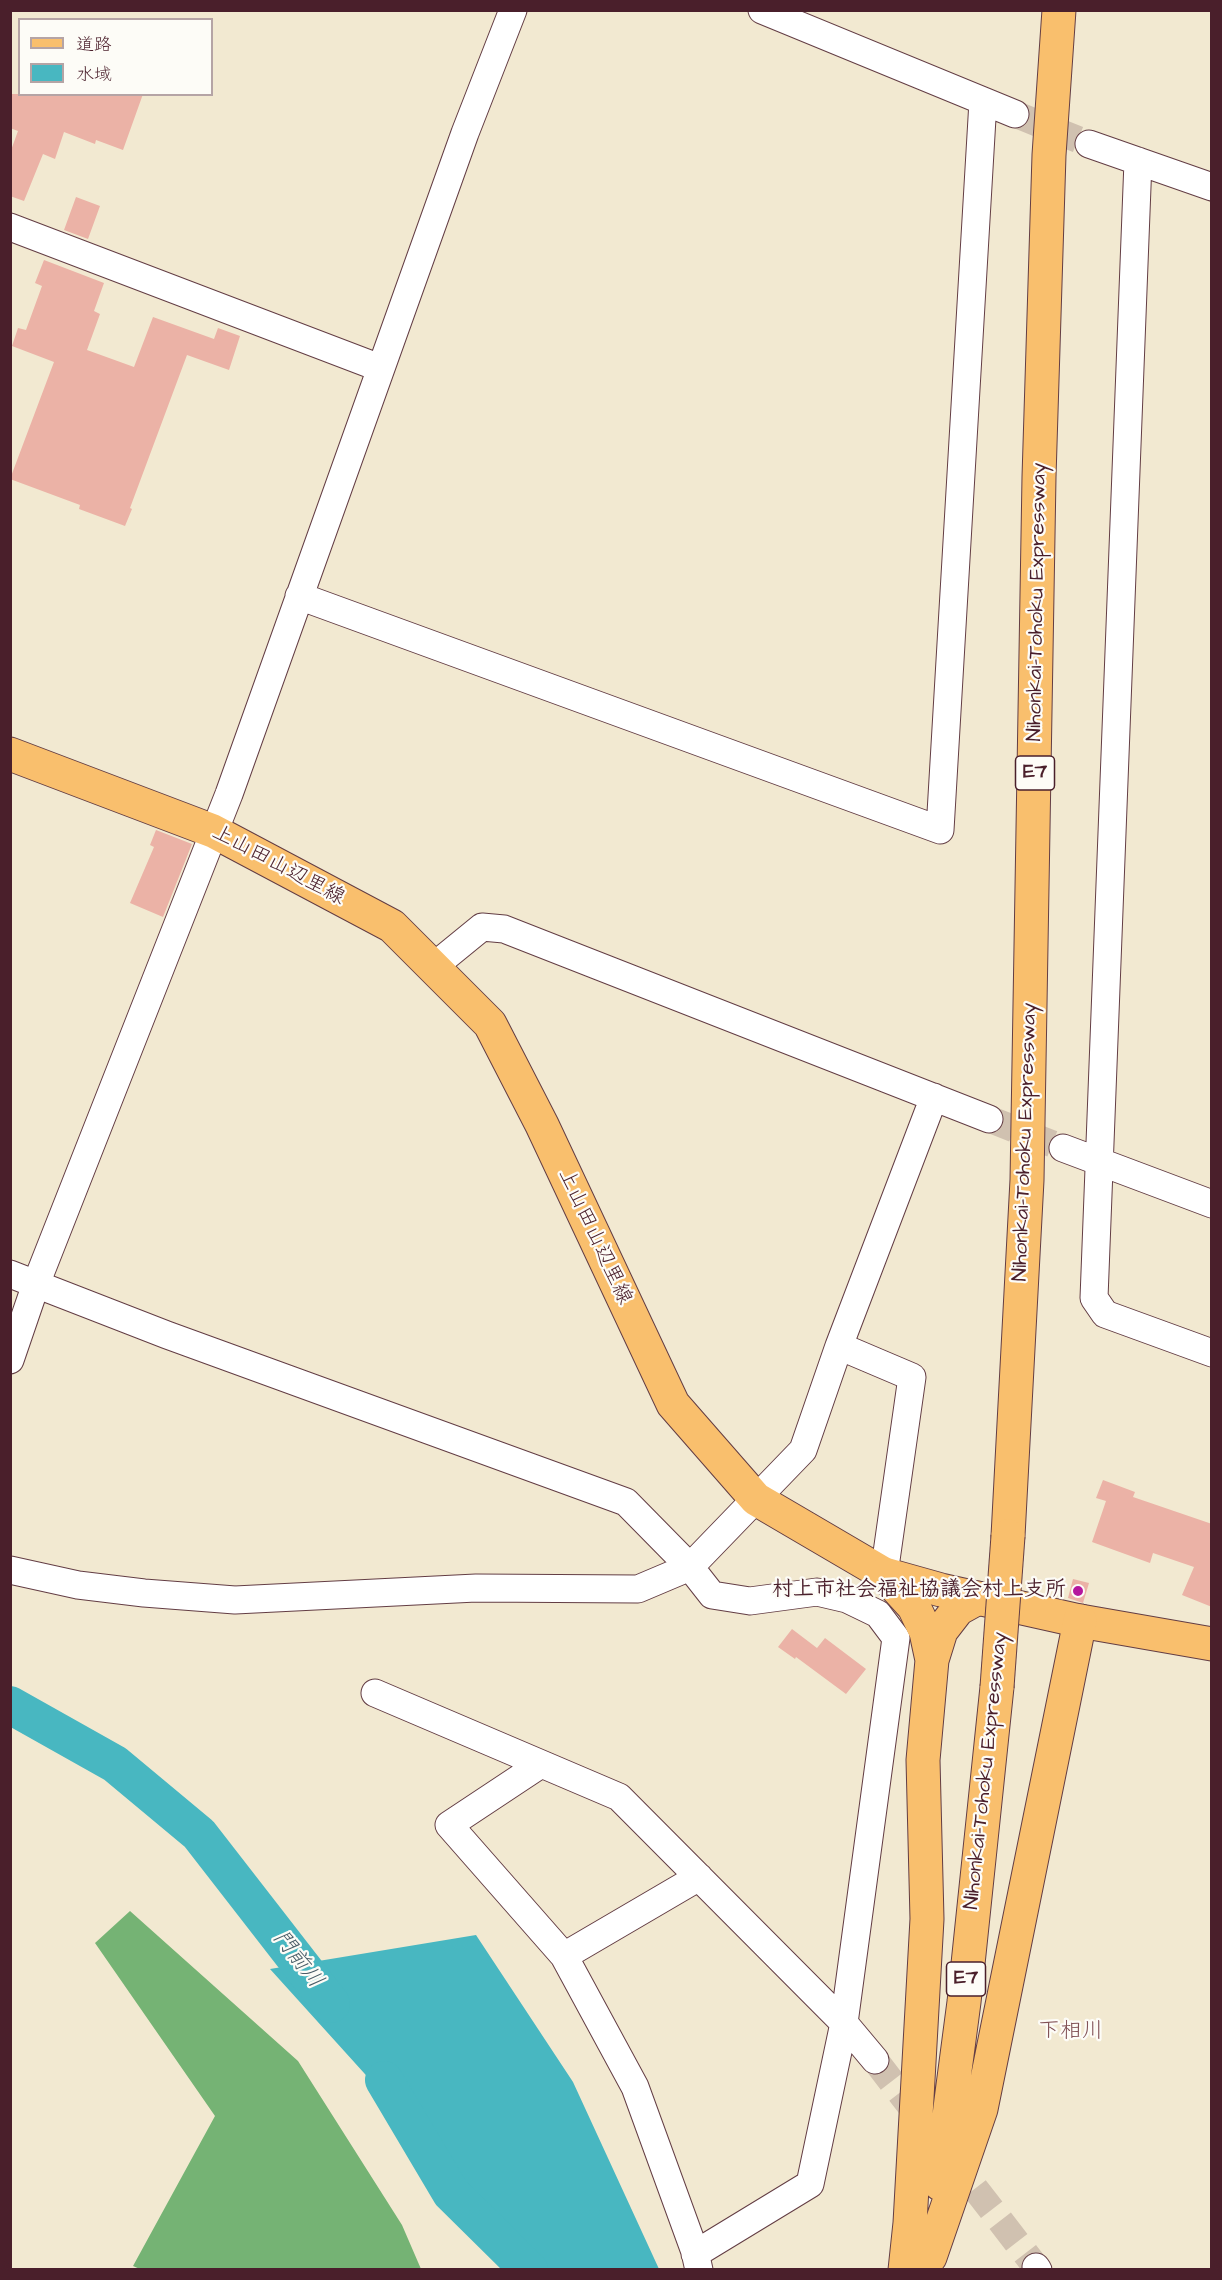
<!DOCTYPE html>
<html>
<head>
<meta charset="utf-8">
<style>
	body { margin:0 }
	#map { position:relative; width:1222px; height:2280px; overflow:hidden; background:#f2e9d1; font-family:"Architects Daughter","Klee One",sans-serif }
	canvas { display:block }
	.frame { position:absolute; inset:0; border:12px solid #4a1f2b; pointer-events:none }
	.legend { position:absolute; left:18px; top:18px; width:195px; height:78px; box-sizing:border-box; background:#fdfcf7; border:2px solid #b5a4a5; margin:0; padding:8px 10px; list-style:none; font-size:18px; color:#4a1f2b }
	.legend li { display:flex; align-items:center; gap:12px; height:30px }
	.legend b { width:30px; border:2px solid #b5a4a5 }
</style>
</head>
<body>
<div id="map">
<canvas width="1222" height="2280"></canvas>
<div class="frame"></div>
<ul class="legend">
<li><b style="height:8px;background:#f9bf6d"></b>道路</li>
<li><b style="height:16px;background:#48b7c1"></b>水域</li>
</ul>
</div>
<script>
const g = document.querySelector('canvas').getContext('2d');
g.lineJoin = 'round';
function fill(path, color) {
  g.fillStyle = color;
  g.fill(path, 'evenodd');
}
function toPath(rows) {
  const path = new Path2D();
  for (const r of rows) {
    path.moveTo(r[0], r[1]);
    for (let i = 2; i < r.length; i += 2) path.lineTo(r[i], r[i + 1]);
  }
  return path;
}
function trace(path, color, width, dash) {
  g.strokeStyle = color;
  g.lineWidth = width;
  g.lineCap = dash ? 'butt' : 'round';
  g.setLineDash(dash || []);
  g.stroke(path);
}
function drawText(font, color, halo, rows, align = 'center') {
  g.font = font + ' "Architects Daughter","Klee One",sans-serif';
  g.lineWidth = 4.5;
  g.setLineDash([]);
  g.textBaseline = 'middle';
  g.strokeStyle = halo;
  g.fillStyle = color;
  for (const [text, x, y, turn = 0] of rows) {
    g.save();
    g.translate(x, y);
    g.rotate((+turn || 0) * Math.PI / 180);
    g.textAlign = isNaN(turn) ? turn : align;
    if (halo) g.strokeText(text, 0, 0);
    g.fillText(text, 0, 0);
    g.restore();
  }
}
const forest = toPath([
	[130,1911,298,2061,402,2225,421,2269,142,2270,133,2266,215,2116,95,1943]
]);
const water = toPath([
	[476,1935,573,2082,659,2269,507,2269,477,2198,270,1969]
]);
const river = toPath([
	[10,1705,115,1764,199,1834,331,2004],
	[384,2080,451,2193,529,2270]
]);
const building = toPath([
	[10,94,143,94,123,150,96,140,95,144,64,132,55,159,43,154,24,201,10,196,10,153,18,131,10,128],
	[76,197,100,206,88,239,64,230],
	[44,260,104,283,94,311,100,314,87,350,134,367,153,317,214,339,218,328,240,336,229,370,187,355,130,508,132,509,125,526,79,509,80,505,10,479,54,362,12,346,18,328,26,330,42,286,35,283],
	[156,830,192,844,163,917,130,903,154,847,150,845],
	[1103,1480,1135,1492,1133,1497,1212,1524,1212,1607,1182,1595,1194,1567,1153,1553,1150,1563,1092,1542,1106,1501,1096,1498],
	[1073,1579,1089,1583,1083,1603,1068,1598],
	[792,1629,817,1648,825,1638,866,1669,846,1694,796,1657,795,1659,778,1647]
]);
const minorTunnel = toPath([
	[1015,114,1089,144],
	[989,1119,1063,1148],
	[875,2060,922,2121],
	[950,2156,1036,2267]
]);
const minor = toPath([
	[762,10,1015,114],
	[1089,144,1212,187],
	[1138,161,1094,1298,1105,1314,1212,1353],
	[10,227,380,368],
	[299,596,940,830,983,101],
	[433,967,482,927,504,929,989,1119],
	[1063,1148,1212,1204],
	[10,1274,167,1335,626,1502,690,1567,712,1595,750,1601,817,1592,847,1599,878,1614,896,1638,844,2023,810,2184,695,2254],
	[839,1346,912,1377,884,1574],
	[10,1360,36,1284,229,794,465,133,513,10],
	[10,1570,78,1585,144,1593,235,1600,476,1588,638,1589,690,1567,803,1450,839,1346,934,1097],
	[375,1693,619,1797,844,2023,875,2060],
	[541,1764,449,1825,564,1956,635,2087,695,2252,699,2270],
	[564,1956,699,1877],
	[1036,2267,1038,2270]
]);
const major = toPath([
	[10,754,213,831,392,926,490,1024,542,1125,673,1404,756,1499,884,1574,941,1590,1080,1621,1212,1644]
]);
const highway = toPath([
	[1008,1536,1027,1180,1039,477,1049,155,1059,10],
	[884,1574,914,1607,926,1632,932,1660,923,1760,927,1919,910,2223,905,2270],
	[932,1660,941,1631,958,1609,978,1598],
	[940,2184,964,2002,997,1687],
	[930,2257,981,2109,1080,1621]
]);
const highwayBridge = toPath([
	[997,1687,1008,1536]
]);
const markers = [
	[1078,1591,6,"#b5179e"]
];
const shields = [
	[1035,773,39],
	[966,1979,39]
];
const shieldNames = [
	["E7",1035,773],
	["E7",966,1979]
];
const streetNames = [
	["Nihonkai-Tohoku Expressway",1038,602,-89],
	["上山田山辺里線",278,866,28],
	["Nihonkai-Tohoku Expressway",1026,1142,-88],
	["上山田山辺里線",594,1237,65],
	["Nihonkai-Tohoku Expressway",987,1771,-84]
];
const poiNames = [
	["村上市社会福祉協議会村上支所",1066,1591]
];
const waterNames = [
	["門前川",297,1960,52]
];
const neighbourhoodNames = [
	["下相川",1071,2032]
];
fill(forest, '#75b374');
fill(water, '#48b7c1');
trace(river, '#48b7c1', 38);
fill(building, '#ebb2a6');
trace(minorTunnel, '#d0c1b0', 27, [27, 14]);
trace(minor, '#633d44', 29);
trace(major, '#633d44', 35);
trace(highway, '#633d44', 35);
trace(minor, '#fff', 27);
trace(major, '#f9bf6d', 33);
trace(highway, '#f9bf6d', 33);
trace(highwayBridge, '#633d44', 35, []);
trace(highwayBridge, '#f9bf6d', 33);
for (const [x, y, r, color] of markers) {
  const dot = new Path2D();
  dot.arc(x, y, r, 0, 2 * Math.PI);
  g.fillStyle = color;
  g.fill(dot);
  trace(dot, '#fdfcf7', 2);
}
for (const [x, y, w] of shields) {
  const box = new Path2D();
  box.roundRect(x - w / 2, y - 17, w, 34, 4.5);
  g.fillStyle = '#fdfcf7';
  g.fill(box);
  trace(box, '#4a1f2b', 1.5);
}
drawText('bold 20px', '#4a1f2b', null, shieldNames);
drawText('21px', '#4a1f2b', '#fdfcf7', streetNames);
drawText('bold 21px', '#4a1f2b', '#fdfcf7', poiNames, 'right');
drawText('italic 22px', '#495c67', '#fdfcf7', waterNames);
drawText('22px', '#825256', '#fdfcf7', neighbourhoodNames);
</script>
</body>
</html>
